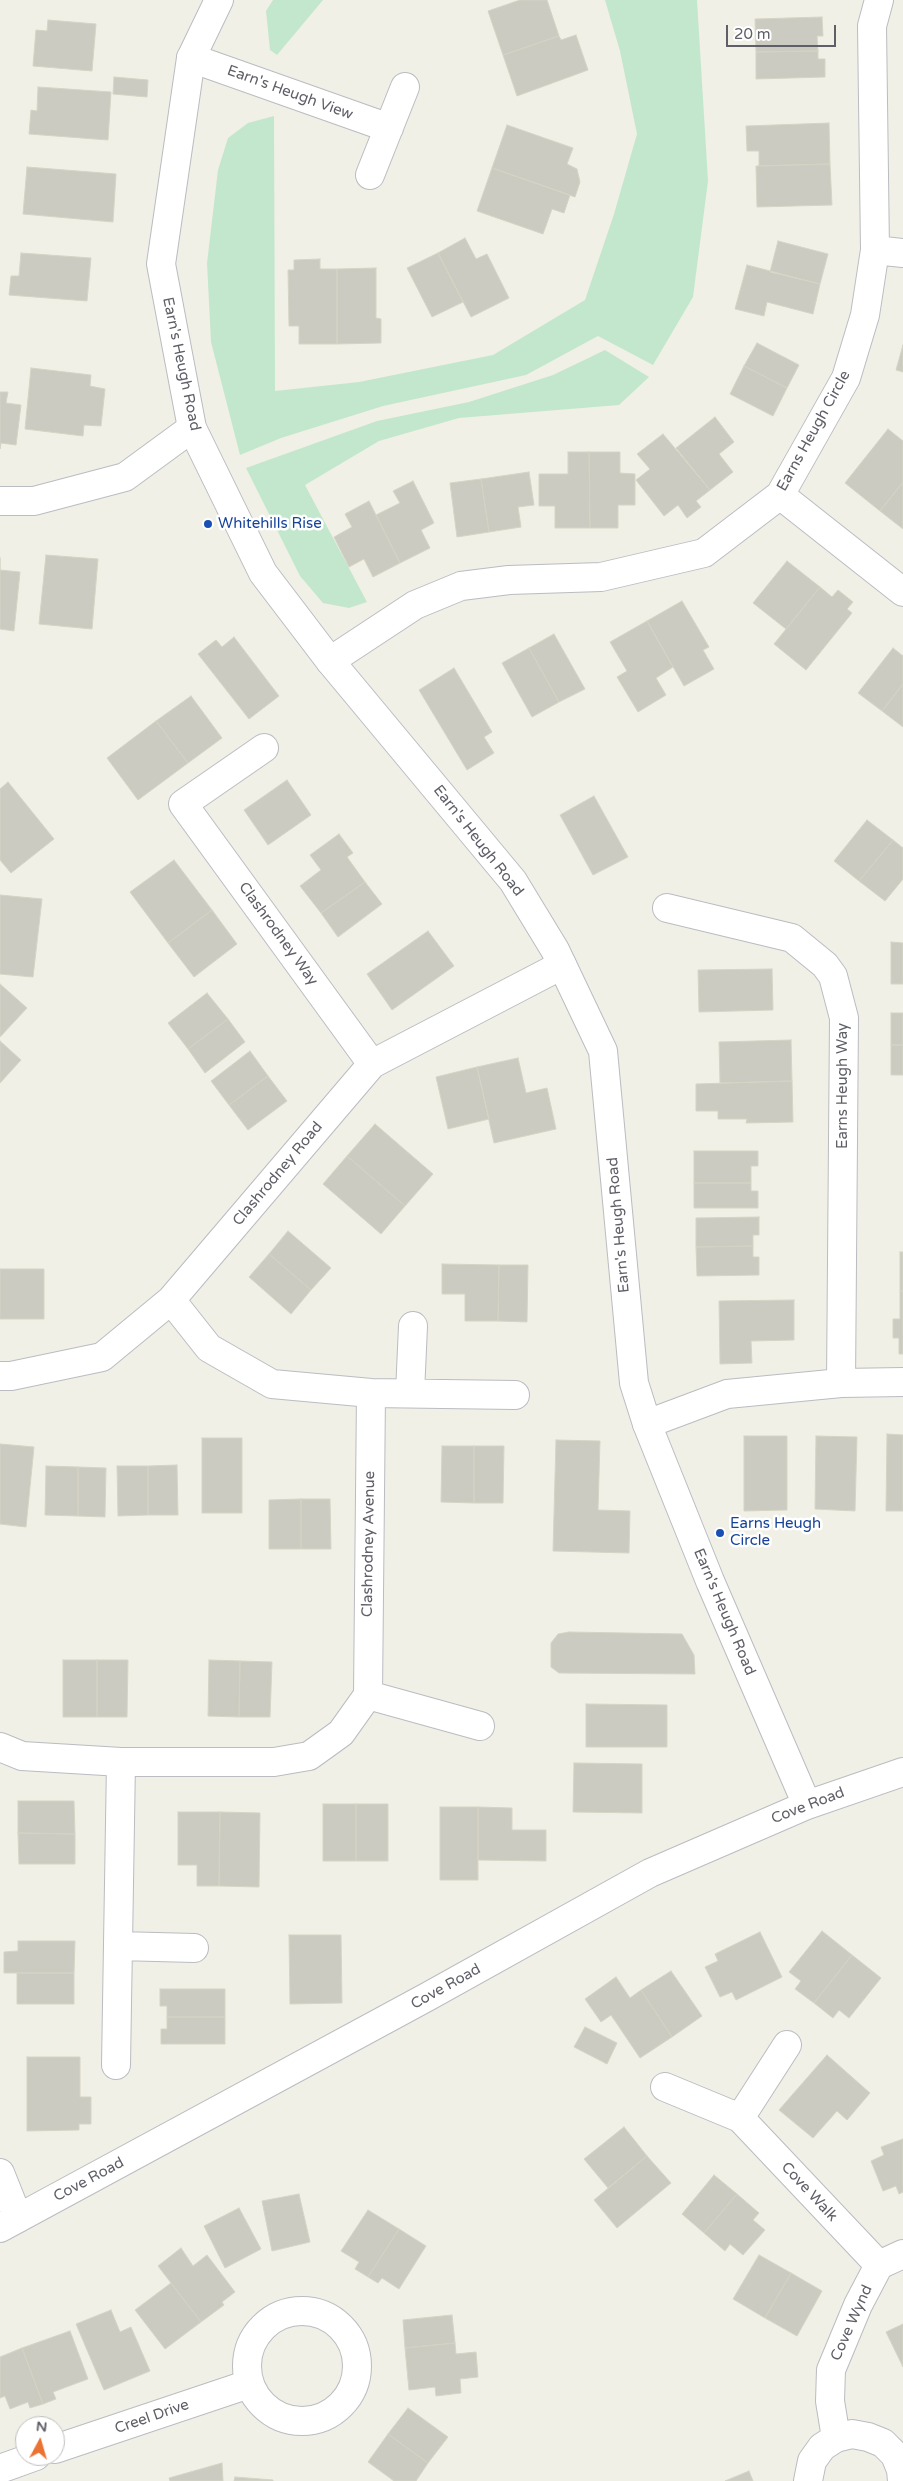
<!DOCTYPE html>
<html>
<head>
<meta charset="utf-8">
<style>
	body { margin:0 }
	#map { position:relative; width:903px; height:2481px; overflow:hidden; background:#f0f0e6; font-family:"Varela Round",sans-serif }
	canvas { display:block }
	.north { position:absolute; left:15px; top:2416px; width:50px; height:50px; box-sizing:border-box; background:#fff; border:1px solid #bfbfc2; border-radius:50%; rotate:6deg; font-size:14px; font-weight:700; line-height:20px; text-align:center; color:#5e5f67 }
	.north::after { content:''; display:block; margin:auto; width:18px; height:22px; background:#ea7232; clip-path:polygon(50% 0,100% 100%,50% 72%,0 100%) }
	.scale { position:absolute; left:726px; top:25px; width:110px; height:22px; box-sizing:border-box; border:2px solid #5e5f67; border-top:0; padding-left:6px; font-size:15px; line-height:18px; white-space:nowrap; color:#5e5f67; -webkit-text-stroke:4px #fff; paint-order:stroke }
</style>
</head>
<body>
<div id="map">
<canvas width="903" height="2481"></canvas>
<div class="north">N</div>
<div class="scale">20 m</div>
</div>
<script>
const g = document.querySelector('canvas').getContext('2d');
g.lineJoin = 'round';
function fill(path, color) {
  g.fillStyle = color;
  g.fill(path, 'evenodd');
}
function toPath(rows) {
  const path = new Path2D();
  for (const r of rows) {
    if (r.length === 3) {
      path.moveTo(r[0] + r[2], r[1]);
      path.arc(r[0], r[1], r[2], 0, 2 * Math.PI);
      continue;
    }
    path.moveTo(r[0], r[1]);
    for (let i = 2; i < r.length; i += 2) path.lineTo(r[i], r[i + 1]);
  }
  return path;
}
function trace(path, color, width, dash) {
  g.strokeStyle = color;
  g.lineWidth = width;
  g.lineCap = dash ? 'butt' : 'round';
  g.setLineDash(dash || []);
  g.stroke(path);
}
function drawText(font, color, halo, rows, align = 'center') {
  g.font = font + ' "Varela Round",sans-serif';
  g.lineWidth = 5;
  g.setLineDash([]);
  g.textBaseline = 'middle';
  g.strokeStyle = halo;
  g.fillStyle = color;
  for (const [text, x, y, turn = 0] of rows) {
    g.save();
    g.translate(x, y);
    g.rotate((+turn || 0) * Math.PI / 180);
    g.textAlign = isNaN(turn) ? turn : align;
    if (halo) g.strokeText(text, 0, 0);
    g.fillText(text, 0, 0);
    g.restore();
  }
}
const green = toPath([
	[273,0,323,0,277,55,270,50,266,11],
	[605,0,697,0,708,181,693,297,653,365,598,336,526,375,383,406,281,438,240,455,211,342,207,263,218,170,228,138,248,123,274,116,275,391,359,382,493,355,585,300,614,214,637,134,620,51],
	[605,350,649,377,619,405,459,418,379,441,305,485,367,602,349,608,323,603,300,576,246,468,377,421,469,402,553,375]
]);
const building = toPath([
	[520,0,547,0,559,36,503,55,488,11,520,0],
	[822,17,823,36,817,36,818,51,756,52,755,19,822,17],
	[48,20,96,24,92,71,33,66,36,30,47,31,48,20],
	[576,35,588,70,517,96,503,55,559,36,561,40,576,35],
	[818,51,818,59,825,59,825,77,756,79,756,52,818,51],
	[114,77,148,80,147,97,113,94,114,77],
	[38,87,111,92,108,140,29,134,31,110,37,111,38,87],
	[829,123,830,164,759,166,759,151,747,151,746,126,829,123],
	[507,125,573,148,567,164,577,169,580,182,575,197,492,168,507,125],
	[830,164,832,205,757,207,756,166,830,164],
	[27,167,116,174,113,222,23,214,27,167],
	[492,168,570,195,564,213,552,209,543,234,477,211,492,168],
	[465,238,476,259,487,254,509,298,471,317,438,253,465,238],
	[778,241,828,254,820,284,770,272,778,241],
	[21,253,91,258,87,301,9,295,11,276,19,276,21,253],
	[438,253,463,302,432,317,407,268,438,253],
	[320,259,320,269,337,269,337,344,299,344,299,326,289,326,288,270,294,270,294,260,320,259],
	[747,265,820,284,813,314,767,302,764,316,735,309,747,265],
	[376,268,376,318,381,319,381,343,337,344,337,269,376,268],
	[757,343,799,365,787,388,744,366,757,343],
	[903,345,903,372,896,370,903,345],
	[744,366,787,388,773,416,730,394,744,366],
	[31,368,91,375,90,386,105,389,101,426,84,425,83,436,25,429,31,368],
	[0,392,8,392,6,403,21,405,16,445,1,443,0,449,0,392],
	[715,417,734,442,719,454,733,472,710,490,676,448,715,417],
	[888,429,903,441,903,482,880,511,845,483,888,429],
	[663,434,710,490,696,501,701,507,687,518,678,505,664,516,636,480,650,469,637,454,663,434],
	[568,452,589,452,590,528,555,528,555,506,539,506,539,474,568,474,568,452],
	[589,452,620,452,620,473,635,474,635,505,618,505,618,528,590,528,589,452],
	[529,472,534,505,518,507,521,527,489,532,481,479,529,472],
	[481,479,489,532,457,537,450,483,481,479],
	[413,481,434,523,421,530,430,548,400,563,376,515,400,503,393,491,413,481],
	[903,482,903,529,880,511,903,482],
	[369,501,400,563,373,577,364,559,349,567,334,537,352,527,345,514,369,501],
	[46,555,98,559,92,629,39,624,46,555],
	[0,558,0,570,20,572,14,631,0,629,0,558],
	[787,561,820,587,786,629,753,603,787,561],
	[820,587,832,597,838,590,853,602,847,609,852,613,806,670,774,644,820,587],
	[682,601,709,647,703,650,714,669,684,686,647,621,682,601],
	[647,621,673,667,656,678,666,695,638,712,617,677,627,671,610,642,647,621],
	[554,634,585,689,559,702,529,648,554,634],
	[234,637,279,696,249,719,198,654,216,640,222,647,234,637],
	[529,648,559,702,532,717,502,663,529,648],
	[893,648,903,656,903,684,882,711,858,693,893,648],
	[454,668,492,732,484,737,494,753,467,770,419,690,454,668],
	[903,684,903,727,882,711,903,684],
	[191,696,222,738,188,763,156,721,191,696],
	[156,721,188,763,138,800,107,758,156,721],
	[287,780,311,815,268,845,244,810,287,780],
	[8,782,54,839,11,873,0,860,0,789,8,782],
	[594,796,628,857,593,875,560,815,594,796],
	[867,820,893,840,859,881,834,861,867,820],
	[339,834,353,853,347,857,365,882,321,913,300,886,321,870,310,855,339,834],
	[893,840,903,848,903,879,885,901,859,881,893,840],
	[174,860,212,910,168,943,130,892,174,860],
	[365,882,382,904,338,937,321,913,365,882],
	[0,895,42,899,33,977,0,974,0,895],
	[212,910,237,944,194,977,168,943,212,910],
	[428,931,454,966,392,1010,367,974,428,931],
	[891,942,903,943,903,984,891,984,891,942],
	[772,969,773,1010,699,1012,698,970,772,969],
	[0,984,27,1008,0,1037,0,984],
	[207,993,228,1019,188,1049,168,1023,207,993],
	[891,1013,903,1013,903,1045,891,1045,891,1013],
	[228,1019,245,1042,205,1073,188,1049,228,1019],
	[791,1040,792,1081,720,1083,719,1042,791,1040],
	[0,1041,21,1060,0,1083,0,1041],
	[891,1045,903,1045,903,1075,891,1075,891,1045],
	[250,1051,268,1076,229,1105,211,1081,250,1051],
	[518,1058,526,1093,547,1088,556,1129,494,1143,477,1067,518,1058],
	[477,1067,489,1119,448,1129,436,1077,477,1067],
	[268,1076,287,1101,248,1130,229,1105,268,1076],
	[792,1081,793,1122,746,1123,747,1119,718,1119,718,1111,696,1111,696,1084,792,1081],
	[375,1124,433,1174,405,1206,347,1156,375,1124],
	[694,1151,758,1151,758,1166,751,1166,751,1183,694,1183,694,1151],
	[347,1156,405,1206,381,1234,323,1184,347,1156],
	[694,1183,751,1183,751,1191,758,1191,758,1208,694,1208,694,1183],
	[759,1217,759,1235,753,1235,753,1246,696,1247,696,1218,759,1217],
	[288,1231,331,1268,311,1290,269,1254,288,1231],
	[753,1246,753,1257,759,1257,759,1275,697,1276,696,1247,753,1246],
	[900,1252,903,1252,903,1291,900,1291,900,1252],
	[269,1254,311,1290,291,1314,249,1277,269,1254],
	[442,1264,499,1265,498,1321,465,1321,465,1294,442,1294,442,1264],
	[499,1265,528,1265,527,1322,498,1321,499,1265],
	[0,1269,44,1269,44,1319,0,1319,0,1269],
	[900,1291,903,1291,903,1354,899,1354,899,1338,893,1338,893,1319,900,1319,900,1291],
	[794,1300,794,1340,751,1341,752,1363,720,1364,719,1301,794,1300],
	[887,1434,903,1435,903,1511,886,1511,887,1434],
	[744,1436,787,1436,787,1510,744,1511,744,1436],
	[816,1436,857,1437,855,1511,815,1509,816,1436],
	[202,1438,242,1438,242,1513,202,1513,202,1438],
	[556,1440,600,1441,598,1510,630,1511,629,1553,553,1551,556,1440],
	[0,1444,34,1447,26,1527,0,1524,0,1444],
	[442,1446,474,1446,474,1503,441,1502,442,1446],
	[474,1446,504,1446,503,1503,474,1503,474,1446],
	[177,1465,178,1515,148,1515,148,1466,177,1465],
	[46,1466,78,1467,78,1516,45,1515,46,1466],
	[117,1466,148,1466,148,1515,118,1516,117,1466],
	[78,1467,106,1468,105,1517,78,1516,78,1467],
	[301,1499,301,1549,269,1549,269,1500,301,1499],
	[301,1499,330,1499,331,1549,301,1549,301,1499],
	[569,1632,682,1634,694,1655,695,1674,559,1673,551,1667,551,1643,558,1634,569,1632],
	[63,1660,97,1660,97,1717,63,1717,63,1660],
	[97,1660,128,1660,127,1717,97,1717,97,1660],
	[209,1660,240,1661,239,1717,208,1716,209,1660],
	[240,1661,272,1662,270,1717,239,1717,240,1661],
	[586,1704,667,1705,667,1747,586,1747,586,1704],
	[574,1763,642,1764,642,1813,573,1812,574,1763],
	[18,1801,74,1801,75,1834,18,1833,18,1801],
	[323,1804,356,1804,356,1861,323,1861,323,1804],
	[356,1804,388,1804,388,1861,356,1861,356,1804],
	[440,1807,478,1807,478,1880,440,1880,440,1807],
	[478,1807,512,1808,512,1830,546,1830,546,1861,478,1860,478,1807],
	[178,1812,220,1812,219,1886,197,1886,197,1865,178,1865,178,1812],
	[220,1812,260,1813,259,1887,219,1886,220,1812],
	[18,1833,75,1834,75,1864,19,1864,18,1833],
	[822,1931,852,1955,814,2003,795,1989,801,1981,789,1972,822,1931],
	[760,1932,782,1977,736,2000,732,1992,720,1997,705,1967,718,1961,715,1954,760,1932],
	[289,1935,341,1935,342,2003,290,2004,289,1935],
	[18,1941,75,1941,74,1973,4,1973,4,1952,18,1951,18,1941],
	[852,1955,881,1978,849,2018,839,2010,833,2018,814,2003,852,1955],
	[671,1971,702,2016,672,2037,641,1990,671,1971],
	[17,1973,74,1973,74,2004,17,2004,17,1973],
	[616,1977,630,1998,641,1990,672,2037,640,2058,611,2015,601,2022,585,1999,616,1977],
	[160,1989,225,1989,225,2017,167,2017,167,2006,160,2006,160,1989],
	[167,2017,225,2017,225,2044,161,2044,161,2029,167,2029,167,2017],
	[585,2027,617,2043,607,2064,574,2047,585,2027],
	[827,2055,870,2093,847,2120,837,2111,813,2138,779,2110,827,2055],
	[27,2057,80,2057,80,2097,91,2097,91,2124,79,2124,79,2130,27,2131,27,2057],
	[624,2127,647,2156,608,2188,584,2159,624,2127],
	[903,2139,903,2192,899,2194,896,2186,883,2191,871,2161,884,2155,881,2147,903,2139],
	[647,2156,671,2183,617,2228,594,2200,647,2156],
	[714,2175,737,2194,704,2233,682,2214,714,2175],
	[299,2194,310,2242,272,2251,262,2201,299,2194],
	[737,2194,759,2213,753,2220,765,2230,743,2255,730,2244,725,2251,704,2233,737,2194],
	[239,2208,261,2249,225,2268,204,2226,239,2208],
	[368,2210,399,2229,368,2277,355,2269,359,2262,341,2251,368,2210],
	[399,2229,426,2246,399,2289,382,2278,378,2283,368,2277,399,2229],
	[181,2248,193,2266,207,2255,235,2292,222,2302,224,2305,201,2322,158,2266,181,2248],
	[759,2255,791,2273,765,2318,733,2299,759,2255],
	[791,2273,822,2291,797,2336,765,2318,791,2273],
	[171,2283,201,2322,165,2349,135,2310,171,2283],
	[111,2310,120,2332,131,2327,150,2371,104,2390,76,2324,111,2310],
	[452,2315,455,2343,405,2348,403,2320,452,2315],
	[903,2324,903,2367,886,2332,903,2324],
	[70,2331,88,2379,53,2392,56,2399,43,2404,22,2348,70,2331],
	[455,2343,456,2354,476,2352,478,2377,460,2379,461,2393,436,2396,435,2387,409,2390,405,2348,455,2343],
	[22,2348,43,2404,30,2408,28,2402,10,2409,5,2396,0,2398,0,2357,22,2348],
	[408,2408,448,2437,428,2463,388,2434,408,2408],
	[388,2434,428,2463,416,2481,394,2481,368,2462,388,2434],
	[222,2463,223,2481,170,2481,169,2478,222,2463],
	[749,2471,753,2481,725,2481,749,2471],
	[235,2477,273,2480,273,2481,234,2481,235,2477]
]);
const minor = toPath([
	[191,58,389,128],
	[370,175,405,87],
	[875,250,903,253],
	[780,495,903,592],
	[0,501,34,501,125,477,192,428],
	[330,661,415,605,461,586,509,580,601,577,704,553,780,495,846,378,865,315,875,250,872,26,879,0],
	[264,748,183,804,372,1064],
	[667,908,792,938,825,965,833,976,844,1018,841,1383],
	[171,1300,209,1348,272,1384,371,1393,515,1395],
	[0,1376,11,1376,102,1357,171,1300,372,1064,562,965],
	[410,1393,413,1326],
	[647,1424,727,1394,841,1383,903,1382],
	[368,1695,480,1726],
	[0,1747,22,1756,121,1762,274,1762,309,1756,341,1733,368,1695,371,1393],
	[118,1946,194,1948],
	[116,2065,121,1762],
	[665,2087,740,2118,879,2265],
	[740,2118,787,2045],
	[0,2173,18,2218],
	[302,2366,55],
	[836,2438,830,2401,831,2370,858,2305,879,2265,903,2254],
	[55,2449,249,2384],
	[0,2469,36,2456],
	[808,2481,812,2461,822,2447,836,2438,852,2434,868,2437,883,2443,895,2455,901,2470,902,2481]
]);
const tertiary = toPath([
	[219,0,191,58,161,264,192,428,263,573,330,661,513,881,555,950,603,1051,634,1383,647,1424,710,1581,807,1805],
	[0,2228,427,1997,650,1873,807,1805,903,1772]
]);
const markers = [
	[208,524,5,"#1a4fb4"],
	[720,1533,5,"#1a4fb4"]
];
const streetNames = [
	["Earn's Heugh View",290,93,20],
	["Earn's Heugh Road",181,364,78],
	["Earns Heugh Circle",814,431,-61],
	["Earn's Heugh Road",478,841,52],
	["Clashrodney Way",278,934,54],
	["Earns Heugh Way",843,1086,-90],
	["Clashrodney Road",278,1174,-50],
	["Earn's Heugh Road",619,1225,-95],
	["Clashrodney Avenue",369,1544,-89],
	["Earn's Heugh Road",724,1612,67],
	["Cove Road",808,1806,-21],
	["Cove Road",446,1987,-29],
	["Cove Road",89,2180,-28],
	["Cove Walk",809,2192,47],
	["Cove Wynd",852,2323,-66],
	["Creel Drive",152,2417,-19]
];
const transitNames = [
	["Whitehills Rise",218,524],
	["Earns Heugh",730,1524],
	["Circle",730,1541]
];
fill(green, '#c3e7cd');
fill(building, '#cbcbc2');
trace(building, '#d5d4c4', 1);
trace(minor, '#bbbcc2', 30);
trace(tertiary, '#bbbcc2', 30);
trace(minor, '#fff', 28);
trace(tertiary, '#fff', 28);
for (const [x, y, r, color] of markers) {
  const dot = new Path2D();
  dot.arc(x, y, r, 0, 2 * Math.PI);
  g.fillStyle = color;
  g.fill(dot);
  trace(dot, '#fff', 2);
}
drawText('15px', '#5e5f67', '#fff', streetNames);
drawText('15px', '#164399', '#fff', transitNames, 'left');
</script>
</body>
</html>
